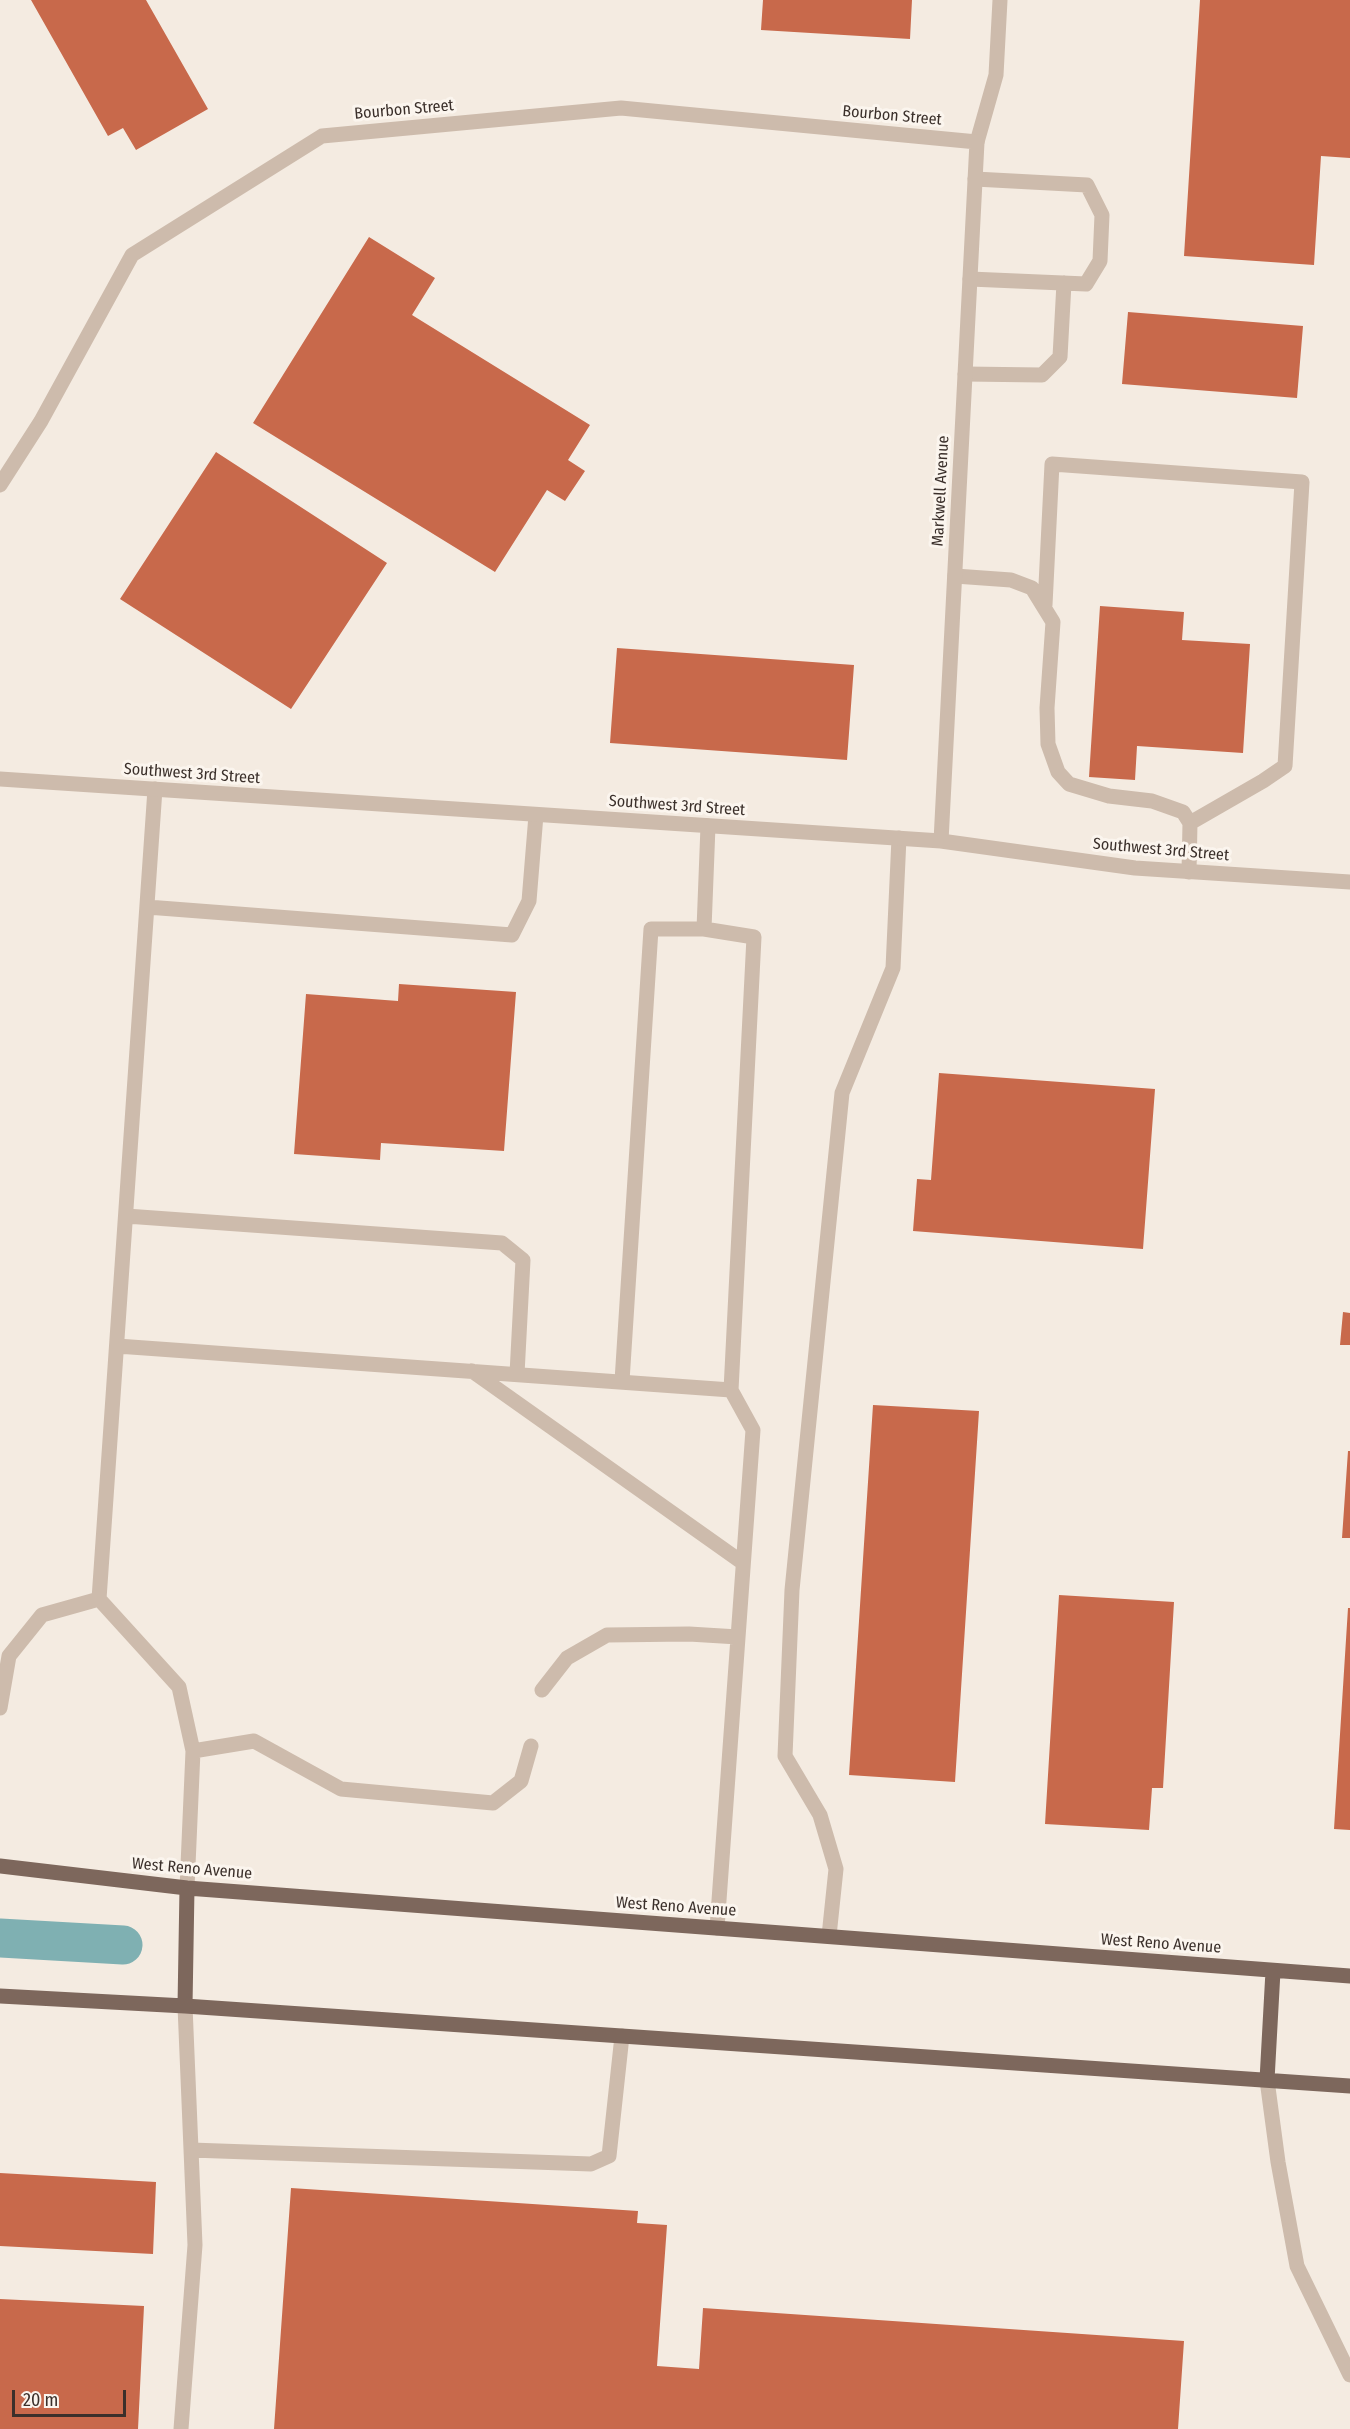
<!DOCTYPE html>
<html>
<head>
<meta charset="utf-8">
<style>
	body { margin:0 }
	#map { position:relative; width:1350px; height:2429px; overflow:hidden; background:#f4ebe1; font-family:"Fira Sans Condensed",sans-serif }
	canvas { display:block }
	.scale { position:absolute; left:12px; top:2390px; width:114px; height:27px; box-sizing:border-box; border:3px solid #3b302b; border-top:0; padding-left:8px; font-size:18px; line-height:21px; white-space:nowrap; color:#3b302b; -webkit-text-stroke:4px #fbf5ee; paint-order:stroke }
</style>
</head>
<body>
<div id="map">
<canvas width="1350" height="2429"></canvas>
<div class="scale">20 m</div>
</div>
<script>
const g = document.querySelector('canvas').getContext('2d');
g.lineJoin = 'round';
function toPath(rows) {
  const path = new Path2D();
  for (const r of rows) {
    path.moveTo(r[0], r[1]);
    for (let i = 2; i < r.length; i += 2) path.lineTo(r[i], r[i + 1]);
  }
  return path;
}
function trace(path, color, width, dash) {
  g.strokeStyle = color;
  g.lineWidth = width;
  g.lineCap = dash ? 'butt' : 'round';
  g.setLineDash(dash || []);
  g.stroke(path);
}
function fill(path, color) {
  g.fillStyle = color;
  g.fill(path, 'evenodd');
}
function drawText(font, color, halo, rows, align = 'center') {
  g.font = font + ' "Fira Sans Condensed",sans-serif';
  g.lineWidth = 6;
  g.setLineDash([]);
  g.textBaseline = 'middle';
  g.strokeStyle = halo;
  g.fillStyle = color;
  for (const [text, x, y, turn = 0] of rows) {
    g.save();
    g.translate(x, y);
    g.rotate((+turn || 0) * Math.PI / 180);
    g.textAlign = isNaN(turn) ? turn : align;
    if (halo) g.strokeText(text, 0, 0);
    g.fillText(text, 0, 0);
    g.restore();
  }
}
const canal = toPath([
	[0,1938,123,1945]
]);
const building = toPath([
	[31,0,146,0,208,109,136,150,123,128,108,136],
	[763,0,912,0,910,39,761,30],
	[1200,0,1350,0,1350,158,1321,156,1314,265,1184,256],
	[369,237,435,278,412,315,590,425,568,460,585,471,565,501,547,490,495,572,253,423],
	[1128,312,1303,326,1297,398,1122,384],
	[216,452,387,563,291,709,120,599],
	[1100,606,1184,612,1182,640,1250,644,1243,753,1137,746,1135,780,1089,777],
	[617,648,854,665,847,760,610,743],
	[399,984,516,992,504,1151,381,1143,380,1160,294,1154,306,994,398,1001],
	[939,1073,1155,1089,1143,1249,913,1231,917,1179,931,1180],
	[1343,1312,1350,1313,1350,1345,1340,1345],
	[873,1405,979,1411,955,1782,849,1775],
	[1348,1451,1350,1451,1350,1538,1342,1538],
	[1059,1595,1174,1602,1163,1788,1152,1788,1149,1830,1045,1824],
	[1348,1608,1350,1608,1350,1830,1334,1829],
	[0,2173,156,2182,153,2254,0,2246],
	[291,2188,638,2211,637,2223,667,2225,657,2366,699,2369,703,2308,1184,2341,1178,2429,274,2429],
	[0,2299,144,2306,138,2429,0,2429]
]);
const service = toPath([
	[977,142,996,75,1000,0],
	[970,279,1086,284,1100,261,1102,215,1087,185,975,179],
	[965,374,1042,375,1060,357,1064,283],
	[955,576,1011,580,1032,588,1053,622,1047,708,1048,744,1058,772,1069,784,1109,796,1152,801,1183,812,1190,823,1189,872],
	[1045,605,1052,464,1302,482,1285,766,1263,781,1190,823],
	[155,789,99,1599,179,1687,193,1751],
	[147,907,512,935,529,901,536,815],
	[704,929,708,826],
	[126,1216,502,1243,523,1260,517,1374],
	[117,1346,731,1390,754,937,704,929,651,929,622,1381],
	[472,1371,743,1563],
	[542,1690,567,1658,607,1635,689,1634,738,1637],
	[0,1708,9,1656,42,1615,99,1599],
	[187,1888,193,1751,254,1741,341,1789,493,1803,521,1781,531,1746],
	[717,1928,753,1430,731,1390],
	[829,1936,836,1869,820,1815,785,1756,792,1590,842,1093,893,968,899,838],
	[1267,2080,1278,2162,1297,2266,1350,2375],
	[191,2150,591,2164,609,2156,622,2036],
	[181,2429,195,2245,185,2006]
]);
const minor = toPath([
	[0,485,41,421,132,255,322,136,621,108,977,142,941,841],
	[0,779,941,841,1135,868,1350,882]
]);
const primary = toPath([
	[0,1866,187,1888,1350,1976],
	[0,1996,185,2006,1350,2086],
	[185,2006,187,1888],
	[1267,2080,1273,1971]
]);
const streetNames = [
	["Bourbon Street",404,110,-5],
	["Bourbon Street",892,116,5],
	["Markwell Avenue",941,491,-87],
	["Southwest 3rd Street",192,774,4],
	["Southwest 3rd Street",677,806,4],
	["Southwest 3rd Street",1161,850,5],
	["West Reno Avenue",192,1869,5],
	["West Reno Avenue",676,1907,4],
	["West Reno Avenue",1161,1944,4]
];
trace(canal, '#7fb0b2', 39);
fill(building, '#c8694b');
trace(service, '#cdbbac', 15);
trace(minor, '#cdbbac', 15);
trace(primary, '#7d675c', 15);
drawText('16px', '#3b302b', '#fbf5ee', streetNames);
</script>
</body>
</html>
